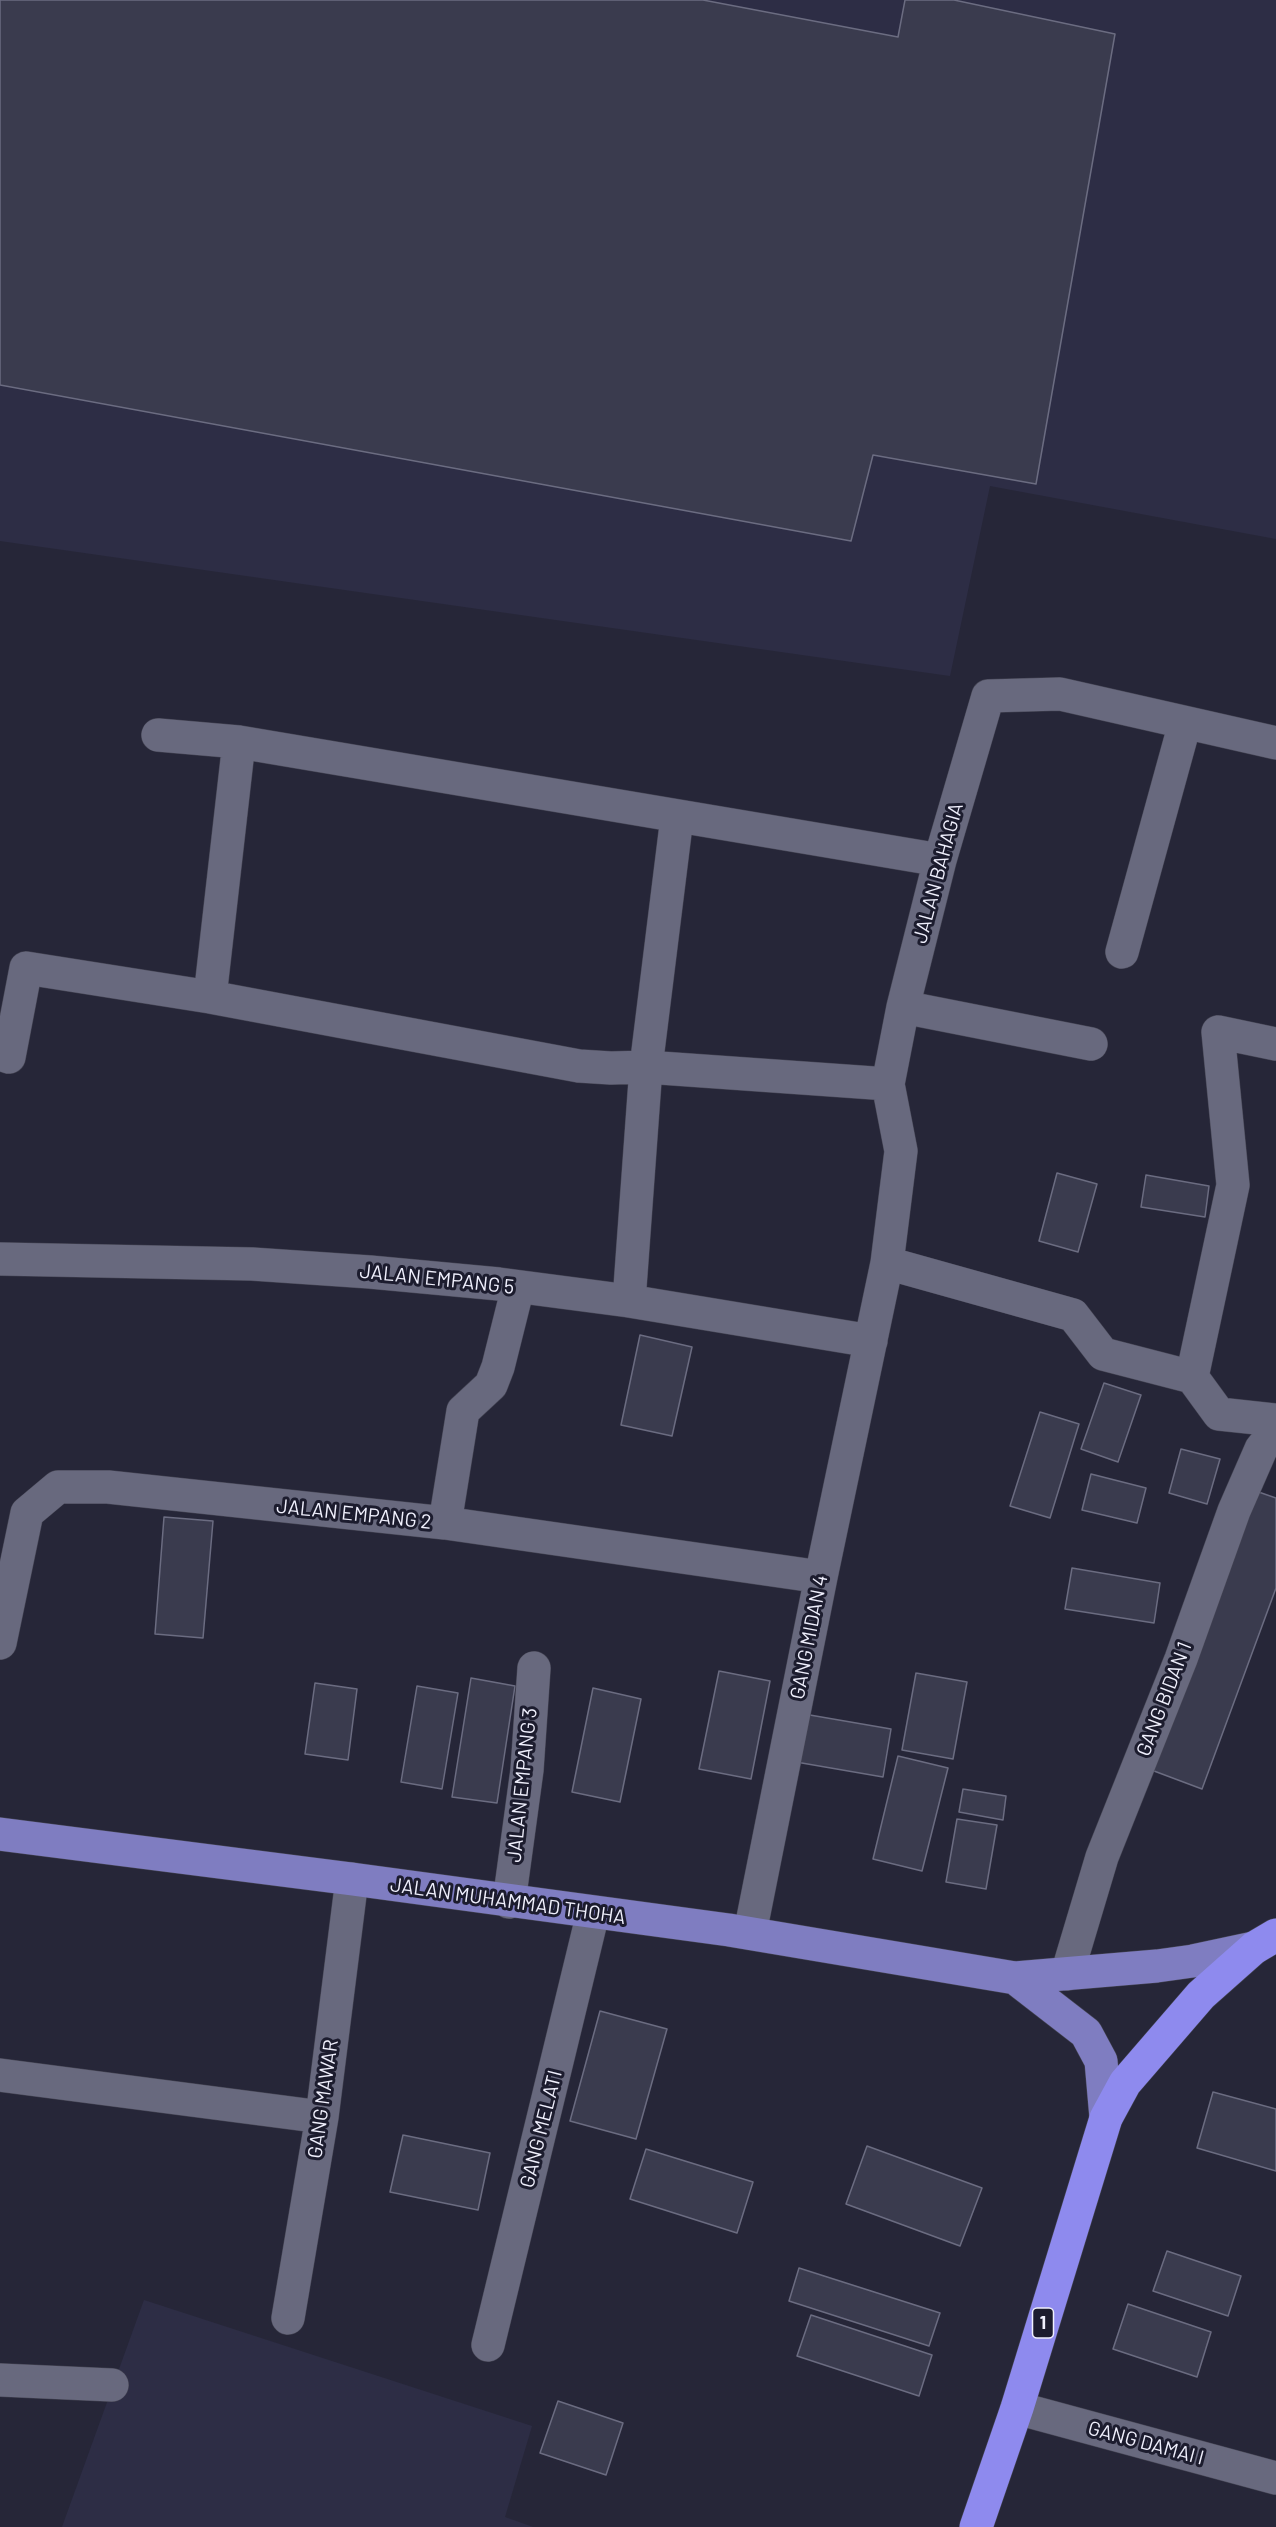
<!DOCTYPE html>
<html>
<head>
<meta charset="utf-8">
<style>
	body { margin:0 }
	canvas { display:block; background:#262638 }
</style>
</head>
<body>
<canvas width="1276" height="2527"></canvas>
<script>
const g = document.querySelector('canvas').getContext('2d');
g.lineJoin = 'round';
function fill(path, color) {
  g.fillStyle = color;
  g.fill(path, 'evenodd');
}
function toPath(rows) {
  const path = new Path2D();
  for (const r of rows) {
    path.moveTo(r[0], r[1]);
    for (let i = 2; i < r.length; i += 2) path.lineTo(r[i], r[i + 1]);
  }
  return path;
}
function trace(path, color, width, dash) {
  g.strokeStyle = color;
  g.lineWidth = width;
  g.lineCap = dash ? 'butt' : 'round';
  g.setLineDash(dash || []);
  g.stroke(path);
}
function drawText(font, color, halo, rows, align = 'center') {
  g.font = font + ' Barlow,sans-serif';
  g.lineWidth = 6;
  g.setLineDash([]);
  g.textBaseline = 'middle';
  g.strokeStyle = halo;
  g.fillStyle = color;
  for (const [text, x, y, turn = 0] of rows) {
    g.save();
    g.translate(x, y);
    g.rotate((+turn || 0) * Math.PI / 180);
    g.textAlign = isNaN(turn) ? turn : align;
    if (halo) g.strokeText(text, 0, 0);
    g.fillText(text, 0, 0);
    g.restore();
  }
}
const built = toPath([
	[0,0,1276,0,1276,539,990,486,950,676,0,541],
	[144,2300,532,2426,505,2517,533,2527,62,2527]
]);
const building = toPath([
	[0,0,703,0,898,37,905,0,954,0,1115,34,1036,484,873,455,851,541,0,385,0,0],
	[1057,1173,1097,1184,1078,1252,1039,1241,1057,1173],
	[1146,1175,1209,1186,1205,1217,1141,1207,1146,1175],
	[640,1335,692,1347,672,1436,621,1425,640,1335],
	[1104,1383,1141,1395,1118,1462,1081,1449,1104,1383],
	[1040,1412,1079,1424,1050,1518,1010,1506,1040,1412],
	[1181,1449,1220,1459,1207,1504,1169,1493,1181,1449],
	[1091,1474,1146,1488,1137,1523,1082,1510,1091,1474],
	[1250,1489,1276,1498,1276,1588,1202,1789,1146,1768,1250,1489],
	[164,1517,213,1521,203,1638,155,1634,164,1517],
	[1072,1568,1160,1583,1154,1623,1065,1609,1072,1568],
	[719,1671,770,1681,751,1779,699,1769,719,1671],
	[916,1673,967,1682,953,1759,902,1750,916,1673],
	[471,1678,515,1686,497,1803,452,1797,471,1678],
	[315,1683,357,1689,348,1760,305,1754,315,1683],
	[417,1686,458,1693,442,1789,401,1782,417,1686],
	[593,1688,641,1699,620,1802,572,1792,593,1688],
	[804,1714,891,1729,883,1777,796,1762,804,1714],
	[898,1756,948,1768,922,1871,873,1859,898,1756],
	[963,1789,1006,1796,1003,1820,959,1812,963,1789],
	[957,1819,997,1825,986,1889,946,1882,957,1819],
	[600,2011,667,2029,636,2139,570,2121,600,2011],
	[1213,2092,1276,2109,1276,2171,1197,2148,1213,2092],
	[403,2135,490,2153,478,2210,390,2192,403,2135],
	[867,2146,982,2188,960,2246,846,2204,867,2146],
	[646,2149,753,2182,737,2233,630,2199,646,2149],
	[1167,2251,1241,2276,1228,2316,1153,2291,1167,2251],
	[799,2268,940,2313,929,2346,789,2301,799,2268],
	[1128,2304,1211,2332,1197,2377,1113,2349,1128,2304],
	[811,2315,932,2355,919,2396,797,2356,811,2315],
	[558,2401,623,2423,606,2475,540,2453,558,2401]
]);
const minor = toPath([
	[158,735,239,742,940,860],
	[1122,952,1185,723],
	[210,997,239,742],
	[903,1007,1091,1044],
	[0,1054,9,1057,26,968,210,997,579,1066,611,1068,646,1067,888,1084],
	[0,1259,252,1264,370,1272,499,1284,629,1301,871,1341],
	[887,1263,1073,1315,1103,1354,1192,1377,1219,1414,1276,1420],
	[629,1301,646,1067,677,817],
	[1192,1377,1233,1185,1218,1032,1276,1044],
	[445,1523,463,1411,491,1385,498,1367,518,1287],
	[0,1643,27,1513,58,1487,108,1487,445,1523,821,1577],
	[509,1902,527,1770,534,1668],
	[750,1933,821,1577,887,1263,901,1151,888,1084,903,1007,940,860,988,696,1060,694,1276,743],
	[1067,1974,1102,1857,1181,1659,1234,1511,1261,1449,1276,1430],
	[0,2075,322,2117],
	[288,2318,322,2117,352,1879],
	[488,2345,593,1913],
	[0,2380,112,2385],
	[1017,2408,1276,2478]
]);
const major = toPath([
	[0,1834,352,1879,729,1930,1015,1978,1157,1966,1193,1961,1254,1948],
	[1015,1978,1086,2033,1101,2061,1106,2118]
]);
const highway = toPath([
	[976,2527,1017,2408,1106,2118,1125,2083,1201,1995,1254,1948,1276,1935]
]);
const shields = [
	[1043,2323,21]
];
const shieldNames = [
	["1",1043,2323]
];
const streetNames = [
	["JALAN BAHAGIA",938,873,-75],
	["JALAN EMPANG 5",437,1279,6],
	["JALAN EMPANG 2",354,1514,6],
	["GANG MIDAN 4",809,1637,-79],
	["GANG BIDAN 1",1164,1699,-69],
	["JALAN EMPANG 3",522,1785,-84],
	["JALAN MUHAMMAD THOHA",508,1901,8],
	["GANG MAWAR",323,2099,-82],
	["GANG MELATI",541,2129,-76],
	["GANG DAMAI I",1146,2443,15]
];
fill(built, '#2d2d45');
fill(building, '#3a3b4e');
trace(building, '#6b6c81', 1.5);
trace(minor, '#454554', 34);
trace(major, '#454554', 34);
trace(highway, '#454554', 34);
trace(minor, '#68697e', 33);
trace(major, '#7f7dc1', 33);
trace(highway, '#8e8aee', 33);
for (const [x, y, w] of shields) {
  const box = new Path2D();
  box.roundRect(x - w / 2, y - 15, w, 30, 4.5);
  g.fillStyle = '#1c1c2e';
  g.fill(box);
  trace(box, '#f0f0fd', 1.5);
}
drawText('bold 18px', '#f0f0fd', null, shieldNames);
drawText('20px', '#f0f0fd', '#1c1c2e', streetNames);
</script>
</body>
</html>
